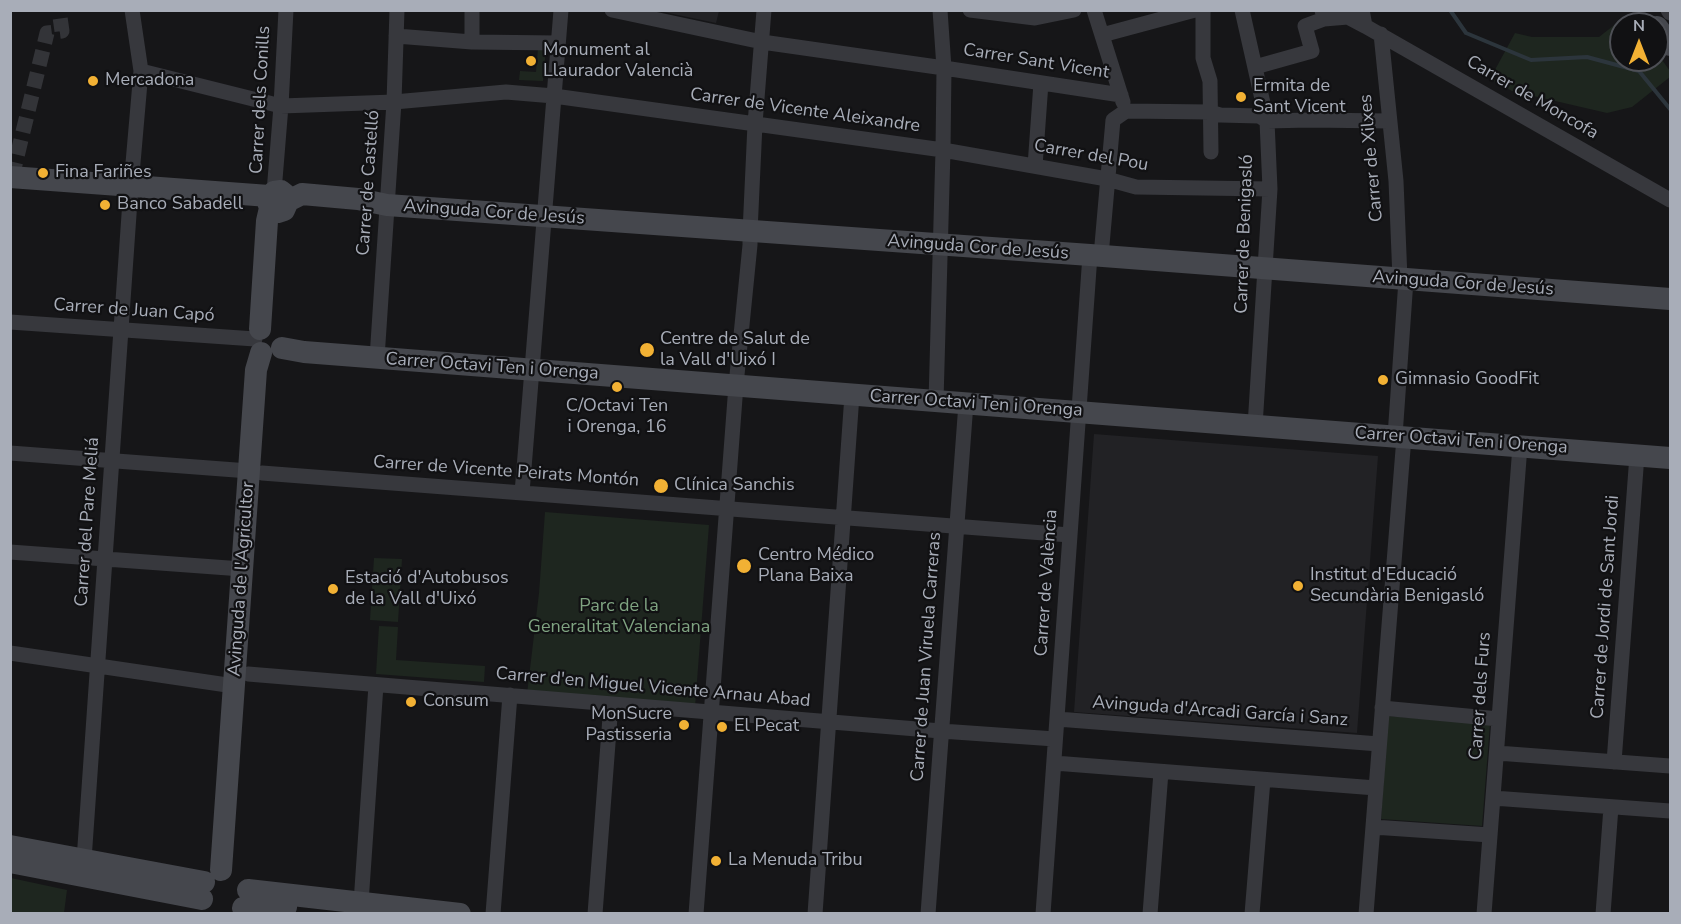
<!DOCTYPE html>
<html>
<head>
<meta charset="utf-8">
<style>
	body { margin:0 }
	#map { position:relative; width:1681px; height:924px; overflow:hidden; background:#161618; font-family:"Nunito Sans",sans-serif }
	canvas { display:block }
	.frame { position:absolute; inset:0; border:12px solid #a8adb8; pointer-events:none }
	.north { position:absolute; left:1609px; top:12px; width:60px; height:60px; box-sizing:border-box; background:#111113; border:2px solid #4d4f55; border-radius:50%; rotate:0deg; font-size:16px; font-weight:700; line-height:24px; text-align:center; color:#a8adb8 }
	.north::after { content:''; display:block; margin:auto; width:21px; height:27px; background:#f2b134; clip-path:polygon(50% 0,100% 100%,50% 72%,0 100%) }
</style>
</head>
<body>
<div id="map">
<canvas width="1681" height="924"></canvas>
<div class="frame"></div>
<div class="north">N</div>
</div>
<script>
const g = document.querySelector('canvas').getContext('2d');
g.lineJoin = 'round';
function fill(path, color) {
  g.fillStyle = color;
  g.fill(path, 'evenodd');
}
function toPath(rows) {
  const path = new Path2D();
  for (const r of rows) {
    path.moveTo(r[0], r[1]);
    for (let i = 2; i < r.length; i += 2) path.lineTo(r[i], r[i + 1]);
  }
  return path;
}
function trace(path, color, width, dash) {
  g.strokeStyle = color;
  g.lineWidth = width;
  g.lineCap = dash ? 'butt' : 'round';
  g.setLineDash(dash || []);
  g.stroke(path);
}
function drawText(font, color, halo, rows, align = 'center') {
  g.font = font + ' "Nunito Sans",sans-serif';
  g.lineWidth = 4.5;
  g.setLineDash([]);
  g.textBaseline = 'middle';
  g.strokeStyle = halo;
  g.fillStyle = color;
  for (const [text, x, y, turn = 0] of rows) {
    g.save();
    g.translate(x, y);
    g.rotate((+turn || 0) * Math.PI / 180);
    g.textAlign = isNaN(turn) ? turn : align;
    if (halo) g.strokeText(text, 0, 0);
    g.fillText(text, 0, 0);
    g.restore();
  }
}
const built = toPath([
	[659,11,719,11,716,23],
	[1094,434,1378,456,1357,733,1074,712]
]);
const green = toPath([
	[1627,15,1634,24,1621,24,1621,60,1657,60,1657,53,1670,71,1670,77,1632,107,1607,113,1512,91,1490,79,1515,33,1532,37,1599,37],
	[538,48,546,49,543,81,519,80,520,71,536,72],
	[545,512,709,525,695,707,527,694,539,593],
	[374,558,402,559,398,622,370,620],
	[379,626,398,627,396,660,485,666,484,682,376,674],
	[1388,716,1490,724,1482,826,1381,819],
	[11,878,67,890,64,913,11,913]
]);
const stream = toPath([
	[1450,10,1466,33,1531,60,1587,57,1639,71,1670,109]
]);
const streetTunnel = toPath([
	[12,177,47,33,62,31,59,10]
]);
const street = toPath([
	[472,10,472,42],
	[612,10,762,42,944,68,1121,95],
	[970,10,1035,18,1074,10],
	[1094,10,1123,102],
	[1203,10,1203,58,1210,81,1211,152],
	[1242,10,1267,121,1270,189,1255,426],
	[1322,10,1324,19,1348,17,1365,26],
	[1362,10,1365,26,1670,200],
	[1668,10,1670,13],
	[1381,34,1396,181,1400,279],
	[1102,35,1195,10],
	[396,36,472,42,558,43],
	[1255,67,1312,51,1305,26,1324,19],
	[141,71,281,106,394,102,506,92,554,96,943,150,1107,179,1136,187,1270,189],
	[1126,111,1210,112,1220,115,1259,116,1267,121],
	[1267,121,1309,120,1389,121],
	[1035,166,1041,83],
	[274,192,281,106,286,10],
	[1101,256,1113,120,1126,111],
	[10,322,255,339],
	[377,358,394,102,397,10],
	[936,401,943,150,944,68,940,10],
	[1395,436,1406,280],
	[10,453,249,471],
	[262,473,1070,535],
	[522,493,561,10],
	[10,552,242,569],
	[10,653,234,686],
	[248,674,941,731,1055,739],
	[1382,708,1499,719],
	[1057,719,1379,744],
	[1497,753,1670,766],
	[1614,762,1637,455],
	[1054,763,1376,788],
	[1493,798,1670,811],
	[1373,827,1490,835],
	[84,860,131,186,141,71,132,10],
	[361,903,376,685],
	[493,914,510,695],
	[595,914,611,704],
	[696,914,736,385,750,245,750,232,755,124,764,10],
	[815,914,852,395],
	[928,914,966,403],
	[1043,914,1090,255],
	[1150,914,1161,772],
	[1252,914,1263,780],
	[1366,914,1404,437],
	[1484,914,1520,446],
	[1603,914,1611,807]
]);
const secondary = toPath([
	[1657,27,1670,45],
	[10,177,269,196],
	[288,201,302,194,358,199,387,205,1090,255,1670,299],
	[260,329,267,221,270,208,267,199,274,192,281,191,286,195,288,201,284,210,278,212,270,208],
	[282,348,304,352,1670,458],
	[10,846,204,882],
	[10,862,202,899],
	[221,870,256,370,261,353],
	[248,890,460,914],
	[243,908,268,905,286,907]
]);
const markers = [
	[531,61,6,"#f2b134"],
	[93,81,6,"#f2b134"],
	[1241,97,6,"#f2b134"],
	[43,173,6,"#f2b134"],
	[105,205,6,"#f2b134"],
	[647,350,8,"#f2b134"],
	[1383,380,6,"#f2b134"],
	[617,387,6,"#f2b134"],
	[661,486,8,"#f2b134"],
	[744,566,8,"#f2b134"],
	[1298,586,6,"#f2b134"],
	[333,589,6,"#f2b134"],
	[411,702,6,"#f2b134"],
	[684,725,6,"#f2b134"],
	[722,727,6,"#f2b134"],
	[716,861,6,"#f2b134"]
];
const poiNames = [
	["Monument al",543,51],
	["Llaurador Valencià",543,72],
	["Mercadona",105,81],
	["Ermita de",1253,87],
	["Sant Vicent",1253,108],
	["Fina Fariñes",55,173],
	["Banco Sabadell",117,205],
	["Centre de Salut de",660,340],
	["la Vall d'Uixó I",660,361],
	["Gimnasio GoodFit",1395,380],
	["C/Octavi Ten",617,407,"center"],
	["i Orenga, 16",617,428,"center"],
	["Clínica Sanchis",674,486],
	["Centro Médico",758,556],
	["Plana Baixa",758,577],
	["Institut d'Educació",1310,576],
	["Secundària Benigasló",1310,597],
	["Estació d'Autobusos",345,579],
	["de la Vall d'Uixó",345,600],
	["Consum",423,702],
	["MonSucre",672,715,"right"],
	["Pastisseria",672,736,"right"],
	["El Pecat",734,727],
	["La Menuda Tribu",728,861]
];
const streetNames = [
	["Carrer Sant Vicent",1036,62,9],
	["Carrer de Moncofa",1532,98,30],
	["Carrer dels Conills",261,100,-87],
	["Carrer de Vicente Aleixandre",805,111,8],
	["Carrer del Pou",1091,156,10],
	["Carrer de Xilxes",1372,158,-95],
	["Carrer de Castelló",369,183,-86],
	["Avinguda Cor de Jesús",494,213,4],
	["Carrer de Benigasló",1245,234,-88],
	["Avinguda Cor de Jesús",978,248,4],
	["Avinguda Cor de Jesús",1463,284,4],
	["Carrer de Juan Capó",134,311,4],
	["Carrer Octavi Ten i Orenga",492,367,4],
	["Carrer Octavi Ten i Orenga",976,404,4],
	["Carrer Octavi Ten i Orenga",1461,441,4],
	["Carrer de Vicente Peirats Montón",506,472,4],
	["Carrer del Pare Meliá",88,522,-86],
	["Avinguda de l'Agricultor",242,579,-86],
	["Carrer de València",1047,583,-86],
	["Carrer de Jordi de Sant Jordi",1606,607,-86],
	["Carrer de Juan Viruela Carreras",927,657,-86],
	["Carrer d'en Miguel Vicente Arnau Abad",653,688,5],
	["Carrer dels Furs",1481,696,-86],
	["Avinguda d'Arcadi García i Sanz",1220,712,4]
];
const parkNames = [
	["Parc de la",619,607],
	["Generalitat Valenciana",619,628]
];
fill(built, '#222225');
fill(green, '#1e261f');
trace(stream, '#2c353c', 4);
trace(streetTunnel, '#333438', 15, [15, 8]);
trace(street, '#37383d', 15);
trace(secondary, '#45474d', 22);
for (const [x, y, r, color] of markers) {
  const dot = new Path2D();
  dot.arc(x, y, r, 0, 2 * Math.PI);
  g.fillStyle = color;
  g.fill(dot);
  trace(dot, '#111113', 2);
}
drawText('18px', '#a8adb8', '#111113', poiNames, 'left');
drawText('18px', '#a8adb8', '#111113', streetNames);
drawText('18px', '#7fa381', '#111113', parkNames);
</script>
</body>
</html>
